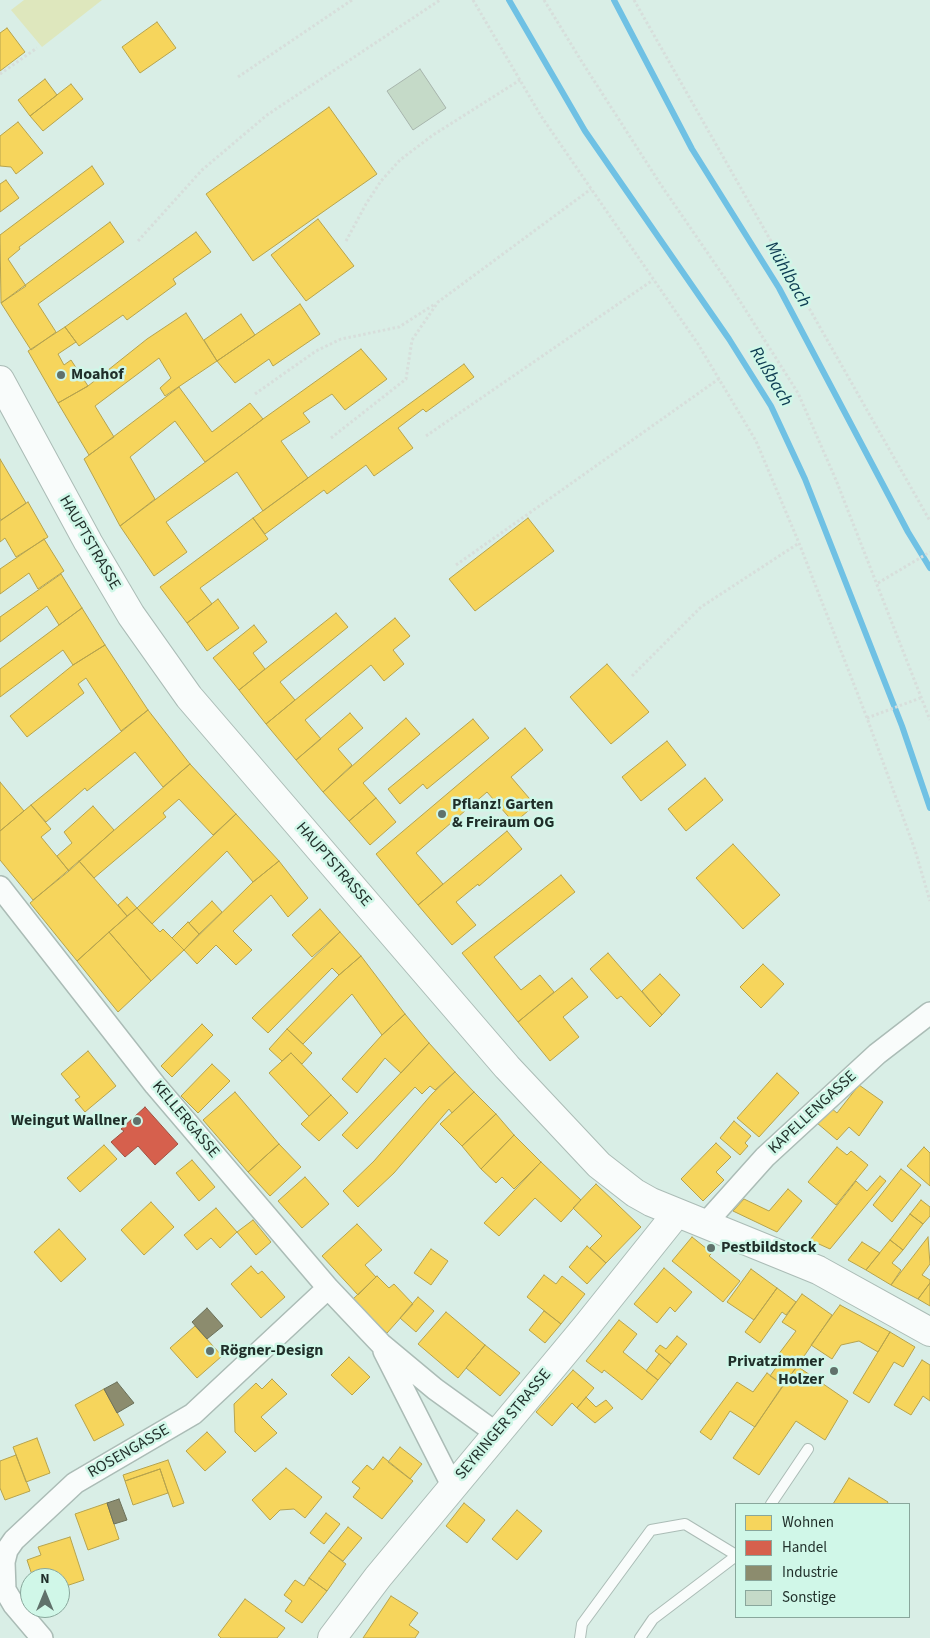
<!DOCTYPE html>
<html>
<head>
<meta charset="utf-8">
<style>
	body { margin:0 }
	#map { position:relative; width:930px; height:1638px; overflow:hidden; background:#d9eee6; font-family:"Source Sans 3",sans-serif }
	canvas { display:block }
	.legend { position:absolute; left:735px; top:1503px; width:175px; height:115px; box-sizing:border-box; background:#d0f7e8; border:1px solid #89a79c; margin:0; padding:6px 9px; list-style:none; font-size:15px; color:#1f2e29 }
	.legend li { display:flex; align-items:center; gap:10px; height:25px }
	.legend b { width:25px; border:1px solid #89a79c }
	.north { position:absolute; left:20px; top:1568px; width:50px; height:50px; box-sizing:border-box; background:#d0f7e8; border:1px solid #89a79c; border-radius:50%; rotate:0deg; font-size:14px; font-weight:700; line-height:20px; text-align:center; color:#1f2e29 }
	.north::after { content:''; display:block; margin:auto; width:18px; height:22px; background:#60716b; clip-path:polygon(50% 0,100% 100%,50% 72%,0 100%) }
</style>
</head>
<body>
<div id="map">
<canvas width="930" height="1638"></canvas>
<ul class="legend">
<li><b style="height:14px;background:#f6d55c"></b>Wohnen</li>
<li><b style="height:14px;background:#d6604d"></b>Handel</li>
<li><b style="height:14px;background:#8c8c6e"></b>Industrie</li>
<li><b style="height:14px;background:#c5dac8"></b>Sonstige</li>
</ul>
<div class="north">N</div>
</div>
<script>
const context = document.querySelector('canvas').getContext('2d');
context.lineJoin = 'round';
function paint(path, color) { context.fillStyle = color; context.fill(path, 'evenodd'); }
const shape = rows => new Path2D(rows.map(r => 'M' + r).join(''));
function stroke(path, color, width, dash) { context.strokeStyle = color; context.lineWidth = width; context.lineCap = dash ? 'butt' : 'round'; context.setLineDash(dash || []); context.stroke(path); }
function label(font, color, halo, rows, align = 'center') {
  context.font = font + ' "Source Sans 3",sans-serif'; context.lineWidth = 5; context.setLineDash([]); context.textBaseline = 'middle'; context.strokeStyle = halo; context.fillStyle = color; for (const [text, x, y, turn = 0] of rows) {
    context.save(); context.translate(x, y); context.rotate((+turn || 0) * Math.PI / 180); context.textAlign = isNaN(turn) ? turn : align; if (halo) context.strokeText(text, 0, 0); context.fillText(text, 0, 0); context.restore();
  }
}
paint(shape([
	[24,0,102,0,42,47,11,10]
]), '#dee7bd');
const homes = shape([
	[157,22,176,48,140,73,122,47,157,22],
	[7,28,25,52,0,71,0,33,7,28],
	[45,79,57,95,30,116,18,100,45,79],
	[71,84,83,99,43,131,30,116,71,84],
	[329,107,377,174,253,261,206,194,329,107],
	[18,122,43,153,16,174,11,167,0,166,0,136,18,122],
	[92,166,104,184,19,247,20,249,8,259,26,286,1,303,0,235,92,166],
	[6,180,19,198,0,212,0,184,6,180],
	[318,219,354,266,306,301,271,255,318,219],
	[110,222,124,242,38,304,56,332,31,350,1,303,110,222],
	[196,232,211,252,173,279,176,284,127,320,123,315,79,346,65,327,196,232],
	[300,304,320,334,273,366,269,359,235,383,217,361,300,304],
	[186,313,217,361,165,396,160,388,171,378,159,358,95,406,114,437,89,455,58,403,88,386,147,339,186,313],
	[241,314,255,335,217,361,204,340,241,314],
	[65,327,76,342,58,354,64,365,71,360,88,386,58,403,28,351,65,327],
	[361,349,387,379,345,410,332,394,303,413,310,422,281,441,308,478,263,511,237,472,166,522,187,552,154,576,120,526,263,419,361,349],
	[464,364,474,377,426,412,423,409,398,428,413,448,374,476,366,465,327,494,324,490,265,534,253,518,464,364],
	[179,387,212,432,250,403,263,419,205,462,175,421,130,457,155,499,120,526,84,459,179,387],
	[0,459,26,503,1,520,0,518,0,459],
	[28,502,48,537,16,557,5,538,0,542,0,521,28,502],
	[253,518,268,539,200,588,212,604,187,623,160,587,253,518],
	[528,518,554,551,475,611,449,579,528,518],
	[44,539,64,571,38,589,29,573,0,594,0,569,44,539],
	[61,574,82,608,59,625,47,606,0,642,0,617,61,574],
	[218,599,239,628,207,651,187,623,218,599],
	[82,608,105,645,73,665,63,650,0,697,0,669,82,608],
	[336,613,348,627,280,682,295,700,266,724,239,690,336,613],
	[395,618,410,636,393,650,404,664,384,681,371,665,305,720,321,739,296,760,266,724,395,618],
	[254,625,267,642,253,653,265,669,239,690,213,658,254,625],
	[105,645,148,710,121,731,86,678,78,684,84,693,27,737,10,716,73,665,105,645],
	[607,664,649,712,611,744,570,697,607,664],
	[148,710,190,764,163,787,135,752,87,791,85,788,46,822,31,805,148,710],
	[350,713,363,728,338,749,352,765,323,792,296,760,350,713],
	[406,718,420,734,363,783,376,798,349,821,323,792,406,718],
	[473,719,489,738,427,789,423,784,400,804,388,789,473,719],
	[525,728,543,750,511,777,535,805,514,823,487,792,416,853,443,884,418,905,376,854,525,728],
	[667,741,686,765,641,801,622,777,667,741],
	[190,764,236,814,213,835,179,799,163,813,166,817,94,878,79,861,190,764],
	[705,778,723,800,686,831,668,809,705,778],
	[0,782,24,811,0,831,0,782],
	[376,798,396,822,370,845,349,821,376,798],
	[31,805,51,829,41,837,69,871,33,900,0,860,0,831,31,805],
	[93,806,114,830,69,871,57,856,72,843,64,832,93,806],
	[236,814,279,861,253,882,227,851,152,924,137,908,236,814],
	[507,831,522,849,479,886,478,884,456,902,476,925,452,945,418,905,507,831],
	[733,844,780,895,743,929,696,878,733,844],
	[79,861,127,916,77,961,30,903,79,861],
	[279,861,308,898,288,917,271,895,233,931,252,950,236,965,216,945,197,964,184,950,253,882,279,861],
	[561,875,575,892,494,957,521,990,540,975,554,992,518,1022,462,953,561,875],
	[127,897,137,908,127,916,118,905,127,897],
	[212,901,222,912,199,934,189,923,212,901],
	[137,908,160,932,163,929,184,950,151,981,109,932,137,908],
	[320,909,340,932,312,957,292,935,320,909],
	[188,922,199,934,184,950,172,938,188,922],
	[109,932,151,981,118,1012,77,961,109,932],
	[340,932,361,956,339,975,332,968,268,1033,252,1018,340,932],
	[608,953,662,1015,650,1027,621,996,617,999,590,969,608,953],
	[361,956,405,1014,382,1035,352,994,303,1044,287,1029,339,975,361,956],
	[763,964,784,984,761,1008,740,987,763,964],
	[660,974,680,995,662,1015,642,991,660,974],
	[572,978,588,997,563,1017,579,1037,550,1061,518,1022,572,978],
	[405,1014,429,1043,401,1073,385,1058,357,1093,342,1079,382,1035,405,1014],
	[202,1024,213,1035,172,1077,161,1066,202,1024],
	[287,1029,312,1053,302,1064,291,1053,282,1061,269,1049,287,1029],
	[429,1043,455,1072,435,1090,430,1086,422,1094,415,1087,357,1149,342,1135,429,1043],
	[88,1051,116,1086,85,1112,75,1100,80,1097,61,1074,88,1051],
	[291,1053,331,1095,309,1116,269,1073,291,1053],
	[212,1064,230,1081,198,1113,181,1096,212,1064],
	[455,1072,474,1092,452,1113,449,1109,394,1173,358,1207,343,1191,374,1161,432,1094,455,1072],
	[777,1073,799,1093,759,1137,737,1118,777,1073],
	[859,1085,883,1102,859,1136,849,1127,837,1140,817,1123,831,1108,837,1113,859,1085],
	[235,1092,279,1144,248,1172,203,1120,235,1092],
	[474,1092,496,1114,462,1146,440,1124,474,1092],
	[331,1095,348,1113,319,1141,301,1124,331,1095],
	[496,1114,514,1135,481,1169,462,1146,496,1114],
	[734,1121,751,1136,745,1143,748,1146,740,1155,720,1138,734,1121],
	[514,1135,541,1162,514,1189,502,1177,496,1183,481,1169,514,1135],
	[716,1143,731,1157,716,1172,724,1180,703,1201,681,1179,716,1143],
	[279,1144,301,1167,270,1196,248,1172,279,1144],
	[104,1145,117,1159,80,1192,67,1178,104,1145],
	[837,1147,847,1155,851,1151,868,1165,836,1205,808,1182,837,1147],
	[924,1147,930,1153,930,1186,907,1166,924,1147],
	[192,1160,215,1187,199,1201,176,1173,192,1160],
	[541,1162,581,1200,561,1222,535,1198,499,1236,484,1223,541,1162],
	[901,1169,921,1185,892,1222,873,1205,901,1169],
	[880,1176,886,1181,830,1249,810,1240,856,1181,867,1191,880,1176],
	[305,1177,329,1204,302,1228,278,1201,305,1177],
	[596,1184,641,1227,606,1263,590,1248,602,1236,573,1208,596,1184],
	[788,1189,802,1201,777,1232,733,1211,744,1199,769,1211,788,1189],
	[921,1200,930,1207,930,1216,923,1224,910,1214,921,1200],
	[151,1202,174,1227,144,1255,121,1230,151,1202],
	[216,1208,237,1232,220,1248,211,1238,197,1250,184,1235,216,1208],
	[910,1214,923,1224,903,1250,890,1240,910,1214],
	[253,1220,271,1242,256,1255,237,1232,253,1220],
	[357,1224,382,1250,365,1265,376,1277,358,1295,322,1256,357,1224],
	[59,1229,86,1259,61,1282,34,1252,59,1229],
	[692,1237,712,1253,709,1256,740,1281,723,1302,672,1261,692,1237],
	[928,1237,930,1264,922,1275,930,1280,930,1283,918,1299,891,1285,928,1237],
	[890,1240,903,1250,892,1263,901,1270,891,1285,866,1270,890,1240],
	[862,1242,880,1253,866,1270,848,1260,862,1242],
	[587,1246,606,1263,587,1284,569,1267,587,1246],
	[431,1249,448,1261,431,1285,414,1273,431,1249],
	[251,1266,258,1274,262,1271,285,1297,261,1318,231,1284,251,1266],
	[664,1268,692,1292,675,1312,670,1307,657,1323,634,1304,664,1268],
	[751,1269,777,1288,754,1320,727,1302,751,1269],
	[544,1275,556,1284,562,1276,585,1294,561,1324,527,1297,544,1275],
	[377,1276,389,1288,394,1284,413,1304,387,1333,352,1300,377,1276],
	[930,1283,930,1306,918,1299,930,1283],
	[777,1288,796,1302,786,1315,782,1312,760,1343,745,1332,777,1288],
	[802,1294,832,1315,796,1368,778,1355,796,1331,782,1322,802,1294],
	[418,1297,434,1311,416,1332,400,1318,418,1297],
	[840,1305,890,1332,878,1352,859,1341,841,1345,832,1359,811,1345,840,1305],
	[544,1311,561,1324,545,1343,529,1330,544,1311],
	[446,1312,485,1345,458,1378,418,1344,446,1312],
	[619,1320,637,1334,623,1352,658,1380,642,1400,604,1370,602,1373,586,1361,619,1320],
	[195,1326,222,1356,197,1378,170,1348,195,1326],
	[890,1332,915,1347,903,1367,894,1362,869,1403,853,1393,890,1332],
	[677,1336,687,1344,671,1364,655,1351,660,1345,666,1349,677,1336],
	[485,1345,520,1373,500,1396,466,1368,485,1345],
	[659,1354,671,1364,658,1380,646,1371,659,1354],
	[349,1357,370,1377,352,1395,331,1375,349,1357],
	[783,1358,796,1368,783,1385,770,1376,783,1358],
	[922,1360,930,1365,930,1401,923,1396,911,1415,894,1405,922,1360],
	[797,1366,848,1401,825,1440,796,1421,759,1475,733,1458,797,1366],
	[573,1370,594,1388,577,1408,572,1403,552,1426,536,1412,573,1370],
	[767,1373,783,1385,755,1427,730,1411,711,1440,700,1432,737,1382,753,1392,767,1373],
	[272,1379,287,1394,261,1417,277,1433,255,1452,235,1432,234,1404,256,1383,262,1389,272,1379],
	[104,1389,124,1425,94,1441,75,1405,104,1389],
	[586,1397,596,1407,606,1400,613,1408,595,1423,577,1408,586,1397],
	[207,1432,226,1452,205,1471,186,1451,207,1432],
	[37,1438,50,1473,26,1482,13,1447,37,1438],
	[400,1447,422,1464,410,1479,388,1462,400,1447],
	[16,1455,30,1491,5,1500,0,1488,0,1461,16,1455],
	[383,1457,413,1481,382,1519,353,1497,360,1488,352,1482,367,1465,373,1470,383,1457],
	[168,1460,184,1503,173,1507,160,1469,125,1481,123,1475,168,1460],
	[286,1468,322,1497,305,1518,294,1509,280,1510,270,1520,252,1500,286,1468],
	[160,1469,168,1493,133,1505,125,1481,160,1469],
	[849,1478,888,1502,887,1504,833,1504,849,1478],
	[107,1503,119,1539,88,1550,75,1514,107,1503],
	[464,1503,485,1520,467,1543,446,1526,464,1503],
	[517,1510,542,1531,517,1560,492,1539,517,1510],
	[326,1513,340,1524,324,1544,310,1533,326,1513],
	[348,1527,362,1538,343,1561,329,1551,348,1527],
	[70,1537,84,1580,60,1588,60,1578,33,1578,27,1560,41,1555,38,1547,70,1537],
	[329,1551,346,1564,327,1591,309,1578,329,1551],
	[309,1578,327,1591,302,1623,285,1611,292,1601,284,1595,295,1580,304,1586,309,1578],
	[391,1596,418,1613,409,1625,419,1632,415,1638,363,1638,391,1596],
	[245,1599,285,1628,277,1638,221,1638,218,1635,245,1599]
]);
paint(homes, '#f6d55c');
stroke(homes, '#b6a34d', 1);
const shops = shape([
	[145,1107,178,1144,155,1165,138,1146,125,1157,111,1142,124,1131,121,1129,145,1107]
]);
paint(shops, '#d6604d');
stroke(shops, '#9f5142', 1);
const industry = shape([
	[207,1308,223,1326,207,1339,192,1322,207,1308],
	[117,1382,134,1403,117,1413,104,1389,117,1382],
	[119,1499,127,1520,114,1524,107,1503,119,1499]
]);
paint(industry, '#8c8c6e');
stroke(industry, '#6b7059', 1);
stroke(shape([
	[509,0,585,131,729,339,771,406,805,479,902,726,930,808],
	[614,0,692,149,779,288,908,532,930,568]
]), '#6fc1e4', 6);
const building = shape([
	[420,69,446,108,413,130,387,91,420,69]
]);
paint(building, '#c5dac8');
stroke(building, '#a6b4ab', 1);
const lane = shape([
	[771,1504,808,1449],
	[580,1638,582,1624,651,1530,685,1524,736,1555],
	[640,1638,653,1619,736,1556]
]);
const street = shape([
	[0,887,155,1085,328,1288,381,1344,435,1389,496,1433],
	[705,1224,765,1157,877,1054,930,1013],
	[384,1351,453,1487],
	[42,1638,14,1605,5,1590,4,1562,7,1550,14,1540,75,1483,193,1414,328,1288]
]);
const secondary = shape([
	[0,380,88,542,131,615,189,697,507,1067,599,1165,635,1193,651,1202,818,1270,930,1332],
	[332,1638,378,1577,585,1328,677,1213]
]);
stroke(lane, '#abbcb6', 12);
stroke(street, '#abbcb6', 24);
stroke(secondary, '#abbcb6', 30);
stroke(shape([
	[473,0,541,116,698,344,756,441,799,543,867,718,915,850,930,901],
	[544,0,582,62,661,185,731,287,798,393,836,480,930,720],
	[634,0,930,521],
	[0,74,37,48],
	[238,77,352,0],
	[138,241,202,170,267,115,440,0],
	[346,241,366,204,381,181,400,160,433,135,520,80],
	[255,394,316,351,341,339,399,327,435,304],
	[426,436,653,280],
	[331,438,406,379,412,340,438,302,591,189],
	[456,565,720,378],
	[878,583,930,552],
	[632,676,701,607,799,543],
	[867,718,923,697]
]), '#d7dedb', 3, [2.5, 2.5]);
stroke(lane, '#f9fcfb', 10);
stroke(street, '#f9fcfb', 21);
stroke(secondary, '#f9fcfb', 28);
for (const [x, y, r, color] of [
	[61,375,5,"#60716b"],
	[442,814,5,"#60716b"],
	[137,1121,5,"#60716b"],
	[711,1248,5,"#60716b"],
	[210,1351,5,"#60716b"],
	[834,1371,5,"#60716b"]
]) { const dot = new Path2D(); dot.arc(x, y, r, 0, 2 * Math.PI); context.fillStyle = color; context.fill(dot); stroke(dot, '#d0f7e8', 2); }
label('bold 16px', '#1f2e29', '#d0f7e8', [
	["Moahof",71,375],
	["Pflanz! Garten",452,805],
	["& Freiraum OG",452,823],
	["Weingut Wallner",127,1121,"right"],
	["Pestbildstock",721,1248],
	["Rögner-Design",220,1351],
	["Privatzimmer",824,1362,"right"],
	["Holzer",824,1380,"right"]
], 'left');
label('16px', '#1f2e29', '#d0f7e8', [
	["HAUPTSTRASSE",89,543,60],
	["HAUPTSTRASSE",333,865,49],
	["KAPELLENGASSE",813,1113,-43],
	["KELLERGASSE",185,1120,50],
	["SEYRINGER STRASSE",504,1425,-50],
	["ROSENGASSE",129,1452,-30]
]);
label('italic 18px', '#0c3b51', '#d0f7e8', [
	["Mühlbach",787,275,60],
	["Rußbach",770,377,59]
]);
</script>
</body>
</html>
